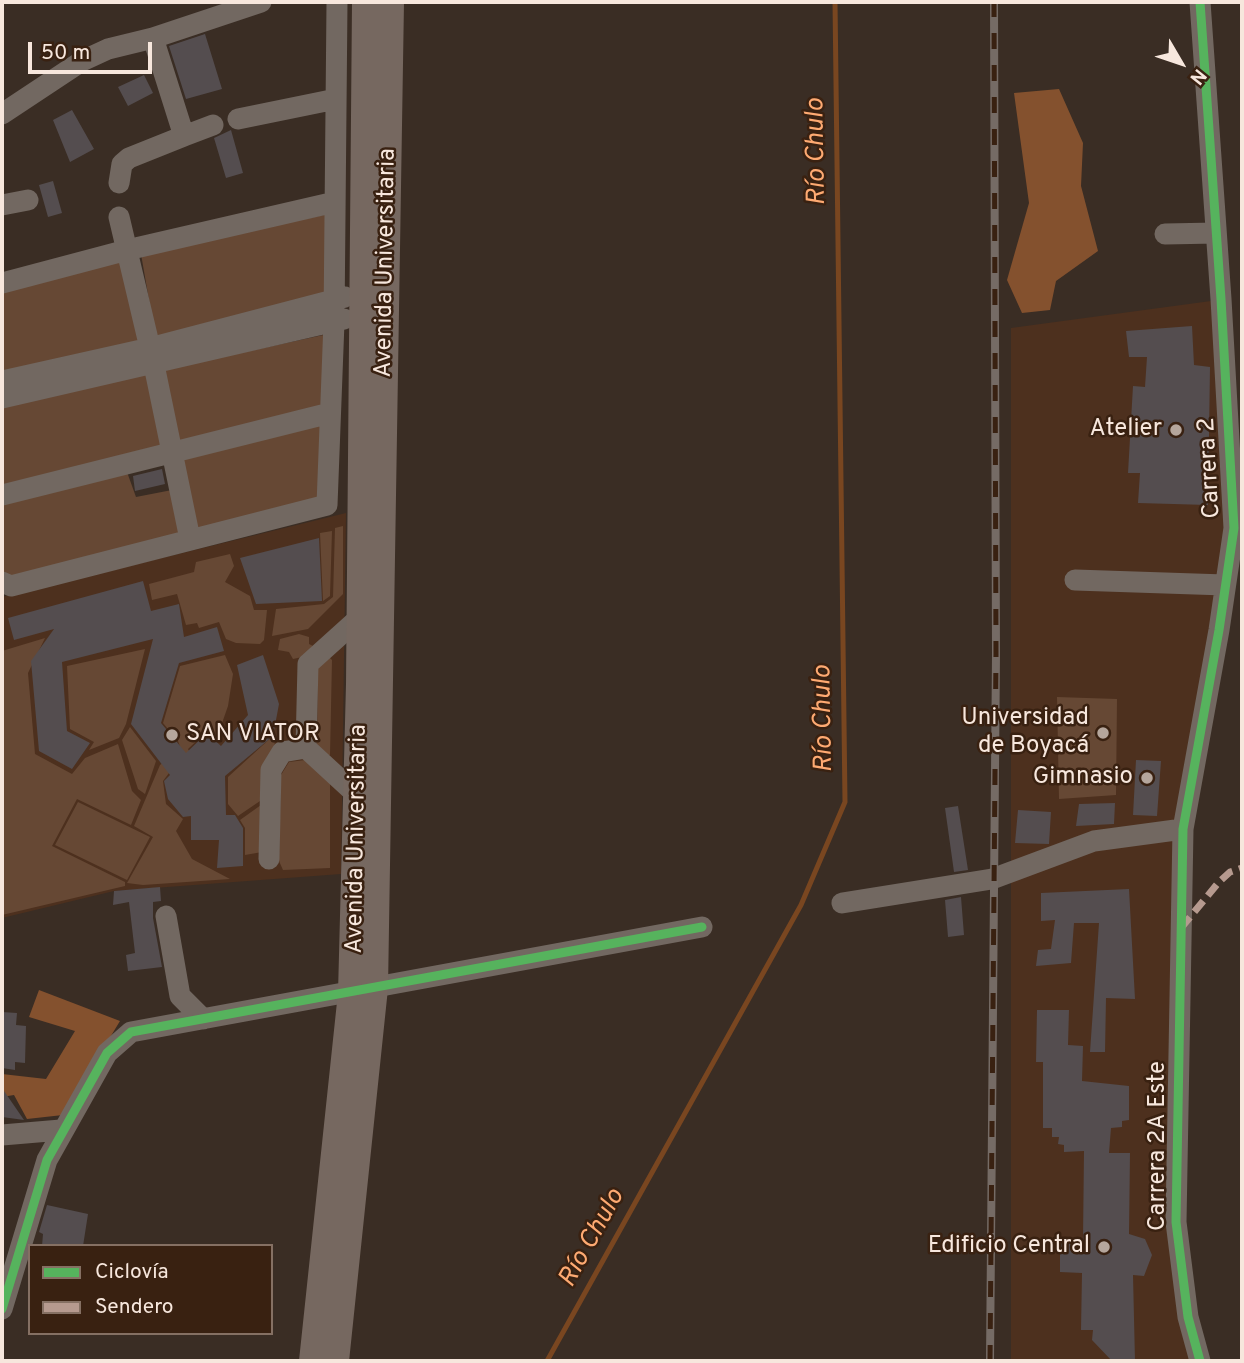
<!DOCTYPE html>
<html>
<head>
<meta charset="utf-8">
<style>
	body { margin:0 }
	#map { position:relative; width:1244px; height:1363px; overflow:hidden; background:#3a2d24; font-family:Overpass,sans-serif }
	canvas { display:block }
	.frame { position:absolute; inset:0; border:4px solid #f7e7dd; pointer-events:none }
	.legend { position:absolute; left:28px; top:1244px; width:245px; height:91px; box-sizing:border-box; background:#392111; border:2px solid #857063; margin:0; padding:9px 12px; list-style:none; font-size:21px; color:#f7e7dd }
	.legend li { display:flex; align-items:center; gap:14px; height:35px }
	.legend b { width:35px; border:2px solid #857063 }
	.north { position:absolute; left:1146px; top:28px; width:70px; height:70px; -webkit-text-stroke:5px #392111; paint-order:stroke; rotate:129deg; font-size:19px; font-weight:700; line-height:28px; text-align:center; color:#f7e7dd }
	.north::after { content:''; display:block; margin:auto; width:24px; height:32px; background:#f7e7dd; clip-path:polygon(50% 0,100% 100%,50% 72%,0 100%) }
	.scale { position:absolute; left:28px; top:42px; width:124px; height:32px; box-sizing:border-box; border:4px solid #f7e7dd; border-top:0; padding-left:9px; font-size:21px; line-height:24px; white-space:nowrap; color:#f7e7dd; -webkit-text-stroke:5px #392111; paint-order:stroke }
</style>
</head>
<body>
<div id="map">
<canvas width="1244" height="1363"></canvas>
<div class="frame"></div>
<ul class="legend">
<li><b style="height:9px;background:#56b35d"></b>Ciclovía</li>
<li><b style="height:9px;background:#b69a8f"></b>Sendero</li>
</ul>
<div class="north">N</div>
<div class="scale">50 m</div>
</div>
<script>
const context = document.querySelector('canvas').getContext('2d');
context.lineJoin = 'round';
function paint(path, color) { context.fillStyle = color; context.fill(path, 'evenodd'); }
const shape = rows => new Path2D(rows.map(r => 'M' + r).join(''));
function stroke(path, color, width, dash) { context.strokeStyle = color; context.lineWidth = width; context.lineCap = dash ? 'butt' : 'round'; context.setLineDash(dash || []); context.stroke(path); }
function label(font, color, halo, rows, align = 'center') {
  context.font = font + ' Overpass,sans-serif'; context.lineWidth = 5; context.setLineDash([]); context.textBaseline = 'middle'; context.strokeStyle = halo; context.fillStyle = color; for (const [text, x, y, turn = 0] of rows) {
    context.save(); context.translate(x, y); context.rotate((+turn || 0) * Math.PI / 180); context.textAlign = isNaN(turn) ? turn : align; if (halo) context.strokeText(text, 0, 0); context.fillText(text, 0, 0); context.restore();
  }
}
paint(shape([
	[1211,301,1228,528,1180,831,1174,1223,1199,1361,1011,1361,1011,328],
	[346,513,341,874,114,891,2,918,2,597]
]), '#4d301e');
paint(shape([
	[328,214,327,321,160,363,141,254],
	[128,258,141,344,2,377,2,288],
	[328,334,324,408,176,443,161,370],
	[149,374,165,446,2,485,2,405],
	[324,422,320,500,196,532,182,455],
	[127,472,136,497,172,490,183,541,2,580,2,499],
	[343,526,343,594,308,629,272,636,276,609,324,604,333,597,335,528],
	[332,531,330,596,323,601,320,533],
	[230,554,234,566,225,582,250,596,254,610,267,610,264,640,260,644,236,643,226,639,219,622,199,628,197,623,186,625,177,594,152,600,149,584,194,572,196,562],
	[299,634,309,637,309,644,313,646,302,657,293,659,289,652,278,650,280,639],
	[45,638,28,673,35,754,72,774,85,758,118,744,132,791,141,800,131,825,77,799,52,846,125,882,125,886,2,915,2,651],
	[145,649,126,724,119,738,89,750,94,742,70,729,67,666],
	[325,653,332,660,330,755,326,756,317,749,318,664],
	[225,655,233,674,228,706,221,726,223,734,218,741,207,731,188,749,191,754,183,755,178,741,163,723,180,666],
	[1057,697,1117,699,1116,795,1059,799],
	[130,727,156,761,145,794,138,789,122,740],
	[275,734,274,756,260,801,238,816,228,804,228,777],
	[169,758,175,765,163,781,166,804,183,819,176,831,192,859,230,879,143,885,127,883,153,837,134,826,160,765],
	[305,760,330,783,330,868,283,870,279,861,281,775,289,762],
	[78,802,150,837,127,880,55,845],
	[261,805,262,852,245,855,245,828,240,820]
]), '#664834');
paint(shape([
	[1059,89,1083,143,1081,186,1098,251,1056,281,1050,310,1022,313,1007,280,1029,203,1014,93],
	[39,990,120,1021,63,1115,27,1119,14,1095,2,1097,2,1074,46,1079,75,1031,29,1017]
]), '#84512e');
stroke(shape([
	[547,1361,801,905,845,802,835,2]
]), '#794620', 5);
paint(shape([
	[205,34,222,89,186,99,169,46],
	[144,75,153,93,128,106,118,87],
	[72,110,94,149,70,162,53,120],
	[231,130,243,173,226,178,214,138],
	[53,181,62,213,48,217,39,185],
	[1192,326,1194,365,1210,367,1208,505,1138,503,1140,473,1128,473,1133,386,1145,387,1147,357,1129,357,1126,331],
	[162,469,165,484,135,491,133,476],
	[319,538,322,601,256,604,240,558],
	[143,581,151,611,179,604,184,637,217,627,224,651,179,663,161,723,186,753,207,733,221,746,248,715,237,665,263,655,279,704,273,736,225,776,226,815,235,815,243,828,243,866,217,868,219,840,191,840,191,816,183,817,168,799,164,781,170,775,131,724,153,639,62,662,67,731,90,743,72,769,39,751,31,661,54,629,14,640,8,618],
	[1136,760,1161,761,1157,816,1133,815],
	[1115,803,1114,824,1076,826,1079,804],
	[958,806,968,870,954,872,945,808],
	[1018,810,1051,812,1049,844,1015,843],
	[160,887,161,901,153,902,153,918,162,967,128,971,126,955,135,953,129,902,113,905,114,891],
	[1129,889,1135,999,1106,998,1105,1052,1090,1052,1099,923,1074,923,1071,963,1036,966,1038,950,1051,949,1055,920,1041,921,1041,893],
	[961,897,964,935,948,937,945,900],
	[1037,1010,1069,1010,1068,1045,1083,1046,1082,1081,1129,1086,1129,1120,1122,1121,1122,1127,1111,1128,1109,1153,1130,1153,1129,1234,1145,1239,1152,1255,1144,1276,1133,1275,1135,1361,1112,1361,1092,1340,1093,1330,1081,1330,1082,1273,1060,1272,1060,1241,1083,1239,1084,1151,1064,1152,1064,1145,1058,1144,1059,1137,1052,1137,1052,1128,1043,1128,1043,1062,1036,1062],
	[2,1012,17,1013,16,1025,26,1026,25,1063,15,1062,15,1070,2,1068],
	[2,1088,24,1120,2,1117],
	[47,1205,88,1214,83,1246,42,1246,43,1234,39,1232]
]), '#544d4f');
stroke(shape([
	[1200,2,1221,299,1234,528,1219,630,1183,829,1176,1222,1188,1317,1200,1361],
	[2,114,82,61,108,49,153,38,261,2],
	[238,119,336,99],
	[184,136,213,125],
	[119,183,122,164,129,158,184,136,153,38],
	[2,205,28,200],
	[119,217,150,348],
	[1165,234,1216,233],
	[2,283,127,250,335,202],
	[154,365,190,539],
	[2,381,150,348,345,297],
	[2,398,344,319],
	[2,495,330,413],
	[1075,580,1225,585],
	[2,582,11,586,327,505,334,322,337,2],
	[357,795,306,748,308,664,359,618],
	[269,859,271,770,282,752,306,748],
	[842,903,992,879,1094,841,1183,829],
	[166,916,180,996,203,1019],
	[2,1135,61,1130],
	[2,1309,47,1160,107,1053,131,1032,702,927]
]), '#726861', 21);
stroke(shape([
	[312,1361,351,993,359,684,365,2],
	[336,1361,375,988,391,2]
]), '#766860', 26);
const rail = shape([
	[990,1361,996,654,994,2]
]);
stroke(rail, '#756b65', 8);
stroke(rail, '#392111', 5, [16]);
stroke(shape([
	[1181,928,1219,882,1230,872,1242,868]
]), '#b69a8f', 7, [14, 7]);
stroke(shape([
	[1200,2,1221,299,1234,528,1219,630,1183,829,1176,1222,1188,1317,1200,1361],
	[2,1309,47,1160,107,1053,131,1032,702,927]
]), '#56b35d', 9);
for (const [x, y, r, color] of [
	[1176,430,7,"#b5a69c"],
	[1103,733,7,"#b5a69c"],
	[172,735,7,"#b5a69c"],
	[1147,778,7,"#b5a69c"],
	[1104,1247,7,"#b5a69c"]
]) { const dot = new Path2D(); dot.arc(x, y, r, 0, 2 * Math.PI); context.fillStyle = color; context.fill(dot); stroke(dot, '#392111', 2.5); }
label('24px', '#f7e7dd', '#392111', [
	["Avenida Universitaria",387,263,-89],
	["Carrera 2",1211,468,-93],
	["Avenida Universitaria",358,839,-89],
	["Carrera 2A Este",1159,1146,-90]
]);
label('24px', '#f7e7dd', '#392111', [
	["Atelier",1162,430],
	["Universidad",1089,719],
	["de Boyacá",1089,747],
	["SAN VIATOR",186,735,"left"],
	["Gimnasio",1133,778],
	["Edificio Central",1090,1247]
], 'right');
label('italic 26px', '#feaa72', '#392111', [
	["Río Chulo",818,152,-91],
	["Río Chulo",825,719,-91],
	["Río Chulo",593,1239,-61]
]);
</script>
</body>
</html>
